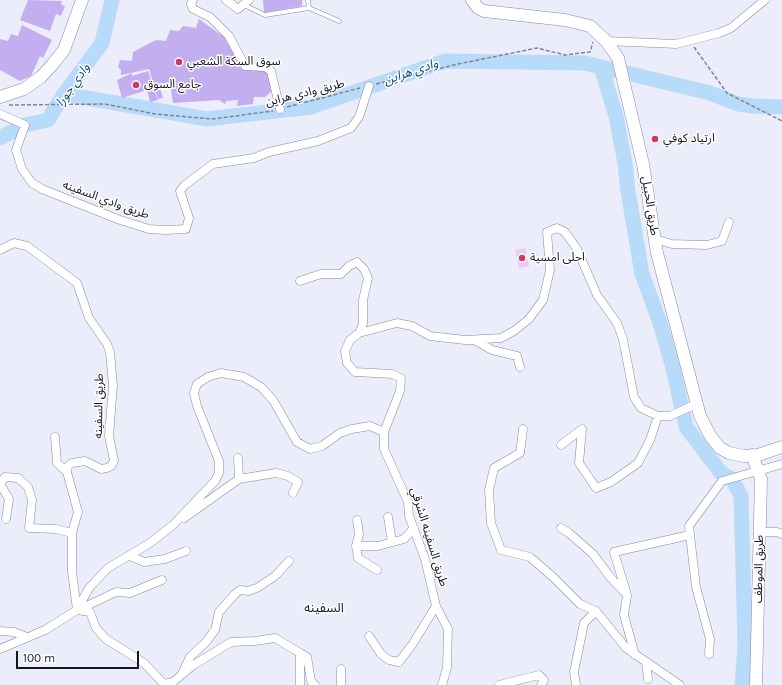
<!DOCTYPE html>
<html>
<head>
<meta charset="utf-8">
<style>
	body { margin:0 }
	#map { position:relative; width:782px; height:685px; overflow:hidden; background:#ecedfb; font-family:Karla,sans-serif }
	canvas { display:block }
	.scale { position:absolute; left:16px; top:651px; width:123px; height:18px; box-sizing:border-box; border:2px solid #151621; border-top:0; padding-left:5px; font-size:12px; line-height:14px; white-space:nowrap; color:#151621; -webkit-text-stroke:3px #fff; paint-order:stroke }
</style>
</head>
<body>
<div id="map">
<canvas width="782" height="685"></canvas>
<div class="scale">100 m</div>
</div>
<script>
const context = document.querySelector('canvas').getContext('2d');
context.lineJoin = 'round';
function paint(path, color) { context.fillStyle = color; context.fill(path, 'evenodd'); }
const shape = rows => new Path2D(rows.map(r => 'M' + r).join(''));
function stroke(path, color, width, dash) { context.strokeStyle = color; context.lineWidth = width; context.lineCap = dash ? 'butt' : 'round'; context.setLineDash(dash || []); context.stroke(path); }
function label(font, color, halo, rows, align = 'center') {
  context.font = font + ' Karla,"Noto Sans Arabic",sans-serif'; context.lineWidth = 3; context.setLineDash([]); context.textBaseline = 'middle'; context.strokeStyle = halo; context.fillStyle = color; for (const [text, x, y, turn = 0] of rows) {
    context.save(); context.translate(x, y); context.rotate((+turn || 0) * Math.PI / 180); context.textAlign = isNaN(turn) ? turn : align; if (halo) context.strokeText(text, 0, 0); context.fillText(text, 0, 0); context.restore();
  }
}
paint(shape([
	[525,248,529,266,519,268,515,250]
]), '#e8ccf2');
stroke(shape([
	[601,67,616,116,625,163,628,191,642,274,660,323,673,368,686,427,721,473,732,479,741,496,745,645,742,685],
	[64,94,207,119,311,107,445,61,585,63,710,93,738,104,753,106,782,107],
	[0,138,25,125,48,120,64,94,102,43,112,0]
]), '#b8dbf9', 15);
paint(shape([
	[28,0,62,1,61,5,65,6,61,16,56,14,50,31,20,20],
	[263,0,302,0,302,6,264,13],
	[199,19,224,37,244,70,255,69,268,72,272,91,265,97,254,97,253,104,237,106,238,100,226,101,225,104,219,100,173,103,170,83,159,85,163,98,158,99,149,69,121,75,121,70,118,67,120,60,132,61,133,52,156,40,166,41,170,30,179,31,183,26,196,28],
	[22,25,52,40,43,58,40,56,31,76,20,81,0,70,0,39,8,41,11,34,18,36],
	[148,71,158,100,150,102,147,90,122,98,117,80,132,73,132,76]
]), '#c3afef');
const lane = shape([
	[308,0,309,8],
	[244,5,265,15,309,8,339,21]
]);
const street = shape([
	[193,0,191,4,193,9,210,17,229,36,245,66,265,67,271,71,280,109],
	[226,0,238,9,249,0],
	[606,41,676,44,719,33,731,28,765,0],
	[0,114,25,125,16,150,22,169,32,183,42,189,120,220,149,229,166,230,186,229,189,218,180,191,185,185,213,164,254,158,269,152,318,141,351,128,359,117,369,86],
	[655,239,672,244,707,245,722,241,729,222],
	[0,250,14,243,27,246,77,283,89,318,107,344,110,352,113,386,109,436,114,461,111,466,107,468,101,469,85,461,72,463,68,466,67,472,78,512,72,533,72,572,77,610,45,630,0,649],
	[300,281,321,274,341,274,349,266,357,262,364,269,368,278,363,300,363,324,359,333],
	[476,341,492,350,517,356,520,367],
	[523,429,520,453,494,468,489,490,491,523,501,550,530,557,554,578,580,604,596,611,626,648,680,685],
	[55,437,57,463,67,472],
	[561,445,582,429,579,463,596,488,611,482,638,463,650,440,658,416],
	[238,458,239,479],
	[388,517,392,542],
	[184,518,239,479,276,473,288,476,298,482,293,493],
	[6,519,9,499,0,484,5,477,18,478,28,487,32,500,29,528,56,529,72,533],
	[561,528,569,533,593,554,610,577,627,595,624,615,635,655],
	[760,532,777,532,782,534],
	[690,535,689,526,722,481,782,464],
	[356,546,359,534,357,520],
	[130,556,144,562,165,559,186,551],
	[377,570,358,558,356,546,378,546,404,539,414,528],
	[627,595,614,552,690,535,696,587,710,639,709,654],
	[77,610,89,588,108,568,150,543,173,525,215,481,219,473,219,461,197,406,194,393,197,384,208,377,221,373,244,377,261,387,273,400,297,442,310,449,322,446,340,433,352,429,370,426,384,432],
	[77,610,90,612,96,628,106,639,144,663,164,684,173,682,192,666,231,642,255,641,275,638,300,653,300,685],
	[78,610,116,592,130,593,162,580],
	[0,631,14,632,27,637],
	[369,636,381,654,389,660,399,662,412,645,436,606],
	[300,653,307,657,311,681,315,685],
	[646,662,648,679],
	[182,674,190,657,206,642,215,630,219,612,235,594,240,590,248,591,257,588,275,576,289,561],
	[341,685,341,669],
	[442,685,447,668,448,629,436,606,425,559,409,516,408,502,384,449,384,432,400,391,401,378,392,374,355,372,347,363,345,351,350,340,359,333,397,323,412,326,430,336,465,340,501,338,514,331,529,319,543,300,550,270,547,232,557,228,565,232,577,249,597,295,617,323,623,339,634,397,641,408,658,416,670,416,696,404],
	[499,685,539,675,544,680,541,685],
	[576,685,574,672,584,623,596,611]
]);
const secondary = shape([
	[472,0,478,8,484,11,565,20,590,26,606,41,618,58,643,164,657,253,700,416,711,437,720,448,729,453,744,456,758,455,782,447],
	[0,97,24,89,41,77,52,65,64,50,82,0],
	[752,455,761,479,756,685]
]);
stroke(lane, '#8588a6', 5);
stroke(street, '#8588a6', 9);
stroke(secondary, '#8588a6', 13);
stroke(shape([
	[694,47,727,93,782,121],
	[376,84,458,64,537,48,565,55,590,52,593,42],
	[9,105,105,104,155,114,212,119,273,111],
	[287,107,360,88]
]), '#828390', 1.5, [4, 2]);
stroke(lane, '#fff', 4);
stroke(street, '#fff', 8);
stroke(secondary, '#fff', 12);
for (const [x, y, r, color] of [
	[179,62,4,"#ca3b5e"],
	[136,85,4,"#ca3b5e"],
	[655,139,4,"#ca3b5e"],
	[522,258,4,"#ca3b5e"]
]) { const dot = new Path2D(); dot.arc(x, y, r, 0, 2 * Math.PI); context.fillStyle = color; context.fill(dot); stroke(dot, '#fff', 1.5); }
label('12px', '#151621', '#fff', [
	["سوق السكة الشعبي",187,62],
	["جامع السوق",144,85],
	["ارتياد كوفي",663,139],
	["احلى امسية",530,258]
], 'left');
label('12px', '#151621', '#fff', [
	["طريق وادي هراين",305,93,-14],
	["طريق وادي السفينه",106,200,20],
	["طريق الحبيل",650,206,81],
	["طريق السفينه",99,406,-89],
	["طريق السفينه الشرقي",429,537,73],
	["طريق الموطف",759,569,-89]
]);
label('italic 13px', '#074e7b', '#fff', [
	["وادي هراين",411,72,-19],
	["وادي جورا",73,85,-55]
]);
label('13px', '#151621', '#fff', [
	["السفينه",324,608]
]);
</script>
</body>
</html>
